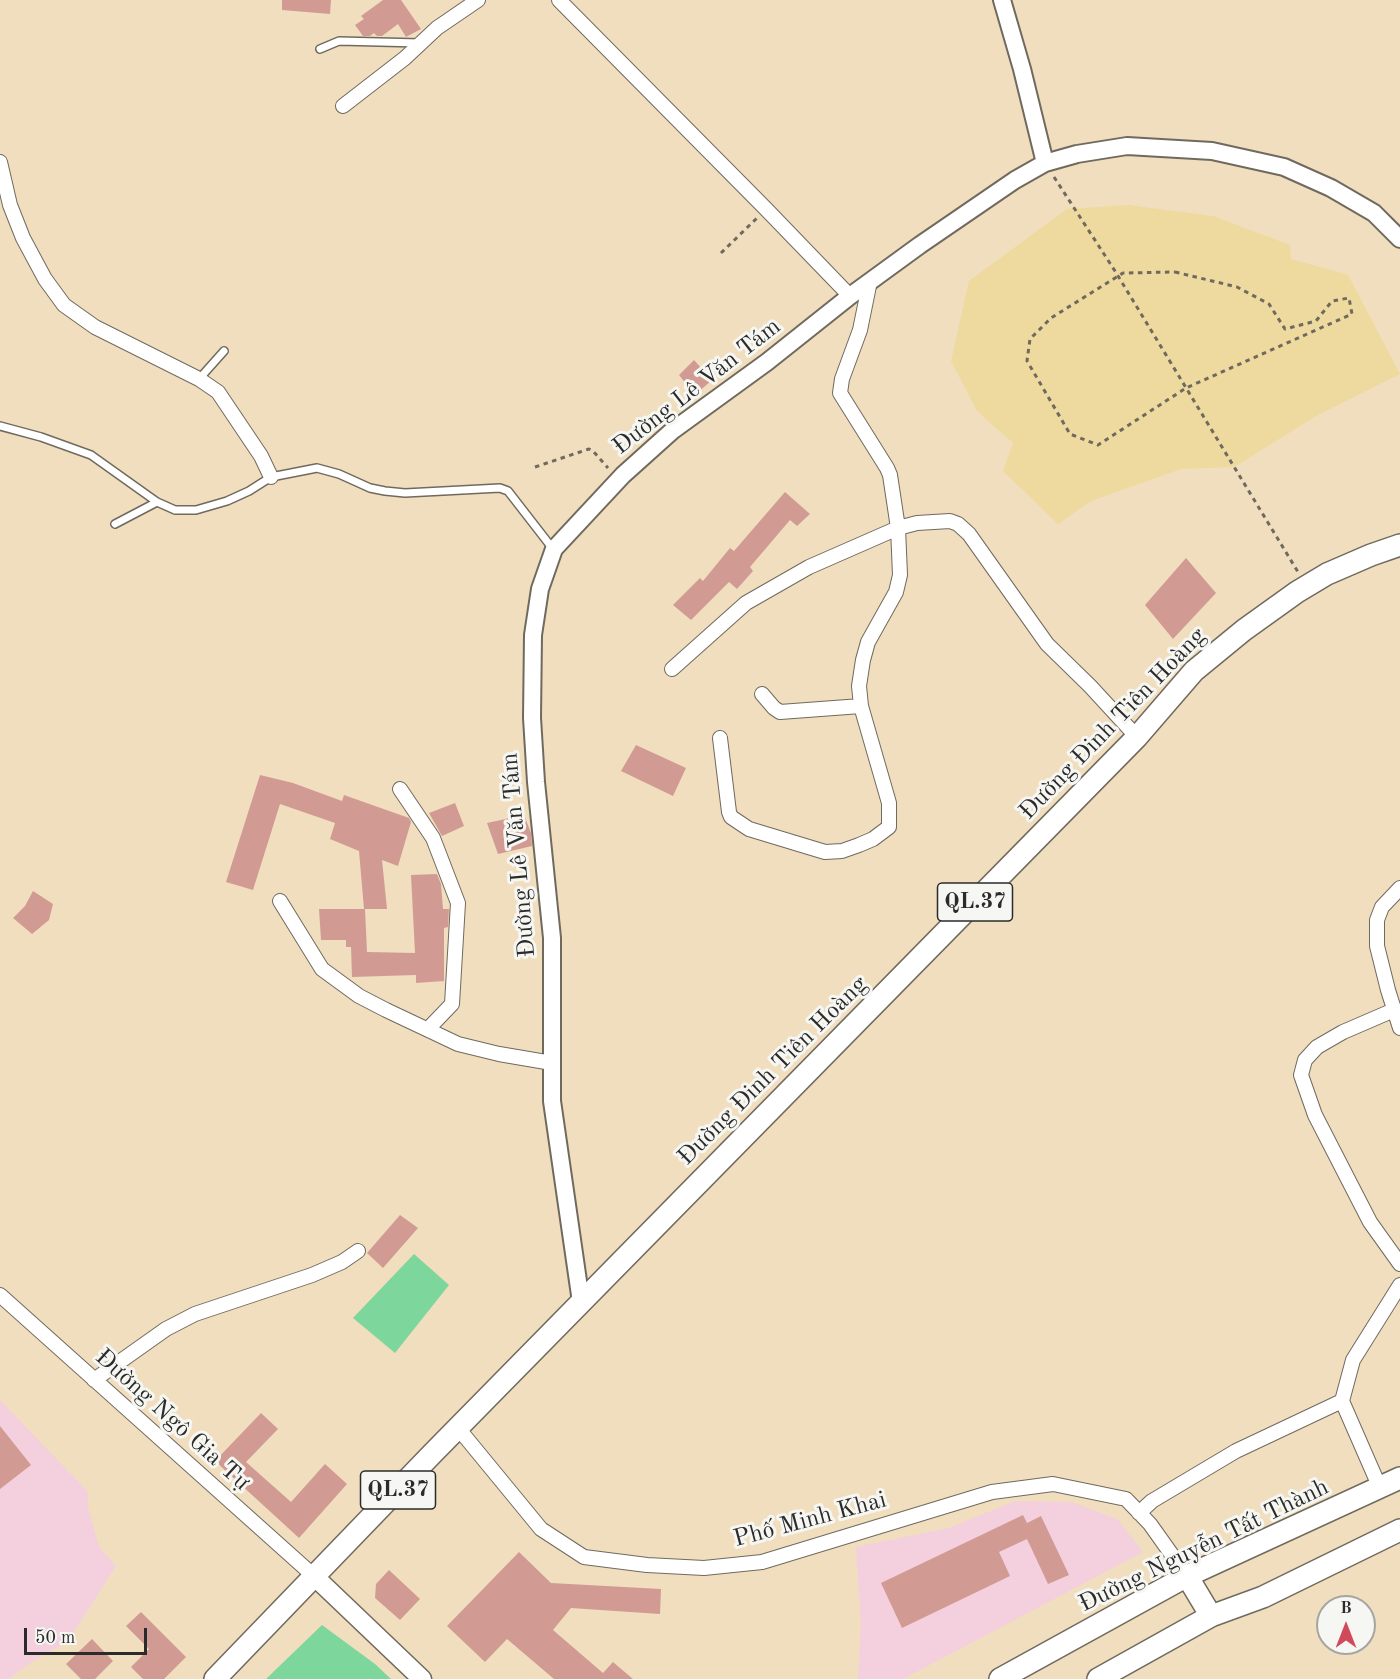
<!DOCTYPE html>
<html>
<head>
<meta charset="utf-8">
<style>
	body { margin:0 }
	#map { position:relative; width:1400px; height:1679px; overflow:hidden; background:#f0debe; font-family:"Old Standard TT",serif }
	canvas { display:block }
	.north { position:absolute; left:1316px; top:1595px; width:60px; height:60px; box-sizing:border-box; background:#f6f6f2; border:2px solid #a5a5a2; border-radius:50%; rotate:0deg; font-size:16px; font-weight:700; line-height:24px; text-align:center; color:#2b2b2b }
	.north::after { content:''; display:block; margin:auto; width:21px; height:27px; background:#d1495b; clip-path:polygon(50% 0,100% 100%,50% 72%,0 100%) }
	.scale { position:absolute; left:24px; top:1628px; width:123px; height:27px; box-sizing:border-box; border:3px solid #2b2b2b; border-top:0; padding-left:8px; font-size:18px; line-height:21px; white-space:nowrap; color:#2b2b2b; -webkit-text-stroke:4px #f6f6f2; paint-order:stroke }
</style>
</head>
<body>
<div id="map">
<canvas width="1400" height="1679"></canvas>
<div class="north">B</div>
<div class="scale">50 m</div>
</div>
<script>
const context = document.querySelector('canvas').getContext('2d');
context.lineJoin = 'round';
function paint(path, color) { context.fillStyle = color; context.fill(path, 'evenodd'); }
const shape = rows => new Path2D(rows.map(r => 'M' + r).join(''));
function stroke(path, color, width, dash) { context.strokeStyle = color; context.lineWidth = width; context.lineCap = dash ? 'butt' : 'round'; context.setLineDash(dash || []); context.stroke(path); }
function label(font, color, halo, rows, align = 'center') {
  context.font = font + ' "Old Standard TT",serif'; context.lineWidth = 6; context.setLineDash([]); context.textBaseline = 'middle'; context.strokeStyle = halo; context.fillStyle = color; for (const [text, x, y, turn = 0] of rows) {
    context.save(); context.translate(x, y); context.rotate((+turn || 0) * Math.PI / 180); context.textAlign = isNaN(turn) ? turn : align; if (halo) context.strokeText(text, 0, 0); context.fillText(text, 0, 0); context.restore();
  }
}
paint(shape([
	[0,1400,88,1492,88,1508,99,1547,116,1566,68,1641,33,1661,8,1679,0,1679],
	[1015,1501,1072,1502,1117,1519,1143,1552,903,1679,858,1679,861,1624,856,1547,949,1528]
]), '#f4cfdd');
paint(shape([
	[414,1254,449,1285,395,1353,353,1318],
	[322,1625,375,1664,391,1679,266,1679]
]), '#7dd69c');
paint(shape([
	[1128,205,1213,216,1290,245,1291,259,1348,275,1400,374,1318,415,1234,467,1181,469,1091,501,1058,524,1003,471,1013,443,977,411,951,361,969,281,1067,209]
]), '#eeda9e');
paint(shape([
	[282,0,331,0,330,14,282,10],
	[383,0,401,0,421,29,406,37,398,24,382,36,377,36,374,33,370,36,363,36,355,25,364,19,361,16],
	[694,360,712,380,695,395,679,375],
	[785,492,810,514,797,526,790,520,750,567,753,571,737,589,729,582,691,620,673,605,700,578,703,581,730,548,734,551],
	[1186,558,1216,593,1173,639,1145,605],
	[636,745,686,768,673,796,621,771],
	[260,775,293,783,342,801,344,795,409,818,411,822,398,866,382,860,387,909,364,909,359,851,330,839,335,823,280,804,253,890,226,882],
	[455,803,464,826,442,836,429,813],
	[524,815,531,833,532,846,498,854,487,823],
	[437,874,441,884,443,909,449,909,448,927,444,928,444,981,416,983,416,975,352,977,351,947,346,947,346,940,321,940,319,909,365,909,367,952,415,953,411,875],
	[33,891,53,904,49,920,32,934,13,918,25,906],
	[400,1215,418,1228,383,1268,367,1253],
	[261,1413,278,1429,246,1462,291,1502,325,1464,347,1484,299,1538,215,1461],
	[0,1426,31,1465,0,1489],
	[1023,1515,1027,1523,1041,1516,1069,1575,1048,1584,1027,1539,999,1552,1010,1576,902,1628,881,1583],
	[519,1552,551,1583,661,1589,660,1614,571,1608,553,1630,603,1673,613,1662,633,1679,554,1679,507,1639,485,1662,447,1626],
	[389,1570,420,1599,400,1620,375,1598,376,1584],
	[141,1612,186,1657,164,1679,143,1679,131,1667,149,1649,126,1626],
	[92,1639,113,1661,95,1679,81,1679,66,1664]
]), '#d19b94');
const service = shape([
	[320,49,339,41,420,43],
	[199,379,224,351],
	[0,426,41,437,91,455,157,502,175,510,196,510,227,501,249,491,271,477,317,468,339,474,370,488,385,491,405,493,500,488,508,491,553,549],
	[115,524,157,502]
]);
const minor = shape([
	[559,0,766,209,850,296],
	[343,106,405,58,437,28,478,0],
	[0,162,10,205,23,238,45,279,64,305,95,327,199,379,218,392,261,456,271,477],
	[672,669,746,603,809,567,898,528,917,523,950,521,958,524,969,534,1047,644,1090,686,1137,737],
	[762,694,774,708,780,712,861,706],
	[720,738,729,812,731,817,749,829,825,852,842,851,859,845,873,839,889,827,889,803,861,706,859,686,863,660,868,642,896,592,900,575,898,528,890,475,887,468,840,393,842,379,860,330,870,281],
	[400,789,433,838,458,903,452,1004,428,1029],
	[1400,888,1382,907,1377,920,1377,946,1388,990,1400,1028],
	[280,901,322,969,359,996,386,1010,458,1044,499,1054,552,1063],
	[1394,1010,1343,1032,1317,1047,1305,1060,1301,1075,1315,1115,1370,1222,1400,1264],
	[0,1295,315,1577],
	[94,1380,166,1329,195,1314,312,1275,342,1262,358,1251],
	[458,1428,541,1529,584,1557,647,1565,704,1568,762,1562,992,1492,1053,1484,1126,1499,1150,1524,1187,1576],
	[1380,1488,1342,1401,1353,1360,1400,1285],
	[1139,1513,1152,1501,1236,1451,1342,1401]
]);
const tertiary = shape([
	[1002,0,1022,69,1045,163],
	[581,1302,552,1101,552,938,536,782,532,718,533,635,540,589,554,549,623,475,672,431,767,362,850,296,920,245,1015,180,1045,163,1077,154,1127,146,1212,151,1284,167,1331,188,1374,213,1400,239]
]);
const secondary = shape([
	[315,1577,422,1679]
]);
const primary = shape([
	[1187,1576,1211,1616],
	[215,1679,432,1454,1137,737,1194,671,1244,630,1297,592,1327,574,1371,555,1400,545],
	[1000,1679,1187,1576,1400,1478],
	[1098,1679,1211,1616,1263,1597,1400,1530]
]);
stroke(service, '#706a5e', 10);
stroke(minor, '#706a5e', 16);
stroke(tertiary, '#706a5e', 20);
stroke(secondary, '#706a5e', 21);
stroke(primary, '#706a5e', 24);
stroke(shape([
	[1054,177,1115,271,1298,572],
	[721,253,757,218],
	[1175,272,1237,287,1269,304,1285,329,1316,321,1332,301,1349,298,1352,314,1186,388,1098,445,1070,434,1027,361,1030,339,1051,318,1123,273,1175,272],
	[535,467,589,449,593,451,608,468]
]), '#706a5e', 3, [4.5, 4.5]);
stroke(service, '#fff', 7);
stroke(minor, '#fff', 14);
stroke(tertiary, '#fff', 16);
stroke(secondary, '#fff', 18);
stroke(primary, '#fff', 21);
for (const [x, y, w] of [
	[975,902,75],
	[398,1490,75]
]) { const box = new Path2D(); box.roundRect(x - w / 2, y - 19, w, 38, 4.5); context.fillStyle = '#f6f6f2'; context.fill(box); stroke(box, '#2b2b2b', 1.5); }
label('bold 22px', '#2b2b2b', null, [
	["QL.37",975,902],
	["QL.37",398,1490]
]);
label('24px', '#2b2b2b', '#f6f6f2', [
	["Đường Lê Văn Tám",697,387,-38],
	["Đường Đinh Tiên Hoàng",1113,724,-46],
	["Đường Lê Văn Tám",519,855,-95],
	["Đường Đinh Tiên Hoàng",773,1071,-45],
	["Đường Ngô Gia Tự",172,1420,42],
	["Phố Minh Khai",810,1520,-15],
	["Đường Nguyễn Tất Thành",1204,1546,-26]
]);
</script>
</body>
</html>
